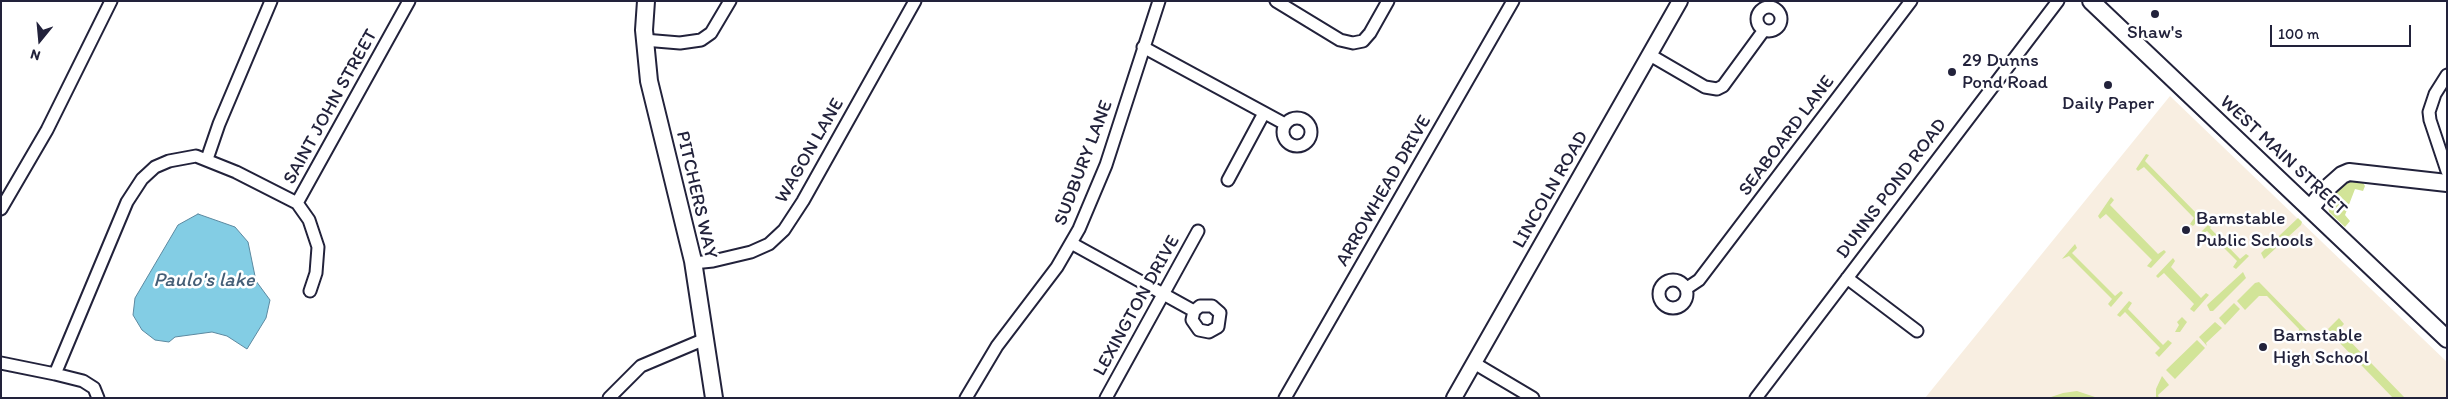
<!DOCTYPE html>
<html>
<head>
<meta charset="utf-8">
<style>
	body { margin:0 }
	#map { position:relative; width:2448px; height:399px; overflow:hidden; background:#fff; font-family:Itim,sans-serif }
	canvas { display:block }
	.frame { position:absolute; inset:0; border:2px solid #22223b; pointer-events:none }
	.north { position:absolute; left:15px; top:15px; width:50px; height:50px; -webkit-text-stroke:4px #fff; paint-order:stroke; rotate:197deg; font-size:14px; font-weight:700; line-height:20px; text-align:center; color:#22223b }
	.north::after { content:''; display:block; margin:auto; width:18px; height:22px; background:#22223b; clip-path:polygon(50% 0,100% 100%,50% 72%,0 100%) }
	.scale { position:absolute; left:2270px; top:25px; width:141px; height:22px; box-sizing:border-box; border:2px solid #22223b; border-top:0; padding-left:6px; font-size:15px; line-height:18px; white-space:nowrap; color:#22223b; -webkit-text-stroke:4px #fff; paint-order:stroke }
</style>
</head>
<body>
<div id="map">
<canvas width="2448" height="399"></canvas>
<div class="frame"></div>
<div class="north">N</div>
<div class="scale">100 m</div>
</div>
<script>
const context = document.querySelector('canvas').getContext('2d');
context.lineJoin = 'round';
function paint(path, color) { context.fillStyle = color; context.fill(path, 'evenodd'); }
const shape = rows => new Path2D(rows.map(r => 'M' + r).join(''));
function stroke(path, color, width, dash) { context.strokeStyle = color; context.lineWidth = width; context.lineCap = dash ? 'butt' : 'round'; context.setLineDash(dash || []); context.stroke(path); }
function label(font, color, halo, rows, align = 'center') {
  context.font = font + ' Itim,sans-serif'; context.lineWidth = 5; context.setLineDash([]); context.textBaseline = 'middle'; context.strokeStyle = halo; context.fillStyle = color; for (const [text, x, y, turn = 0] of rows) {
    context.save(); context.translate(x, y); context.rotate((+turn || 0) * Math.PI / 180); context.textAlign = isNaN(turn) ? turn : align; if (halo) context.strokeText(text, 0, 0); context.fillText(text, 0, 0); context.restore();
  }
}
paint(shape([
	[2170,96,2447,362,2447,398,1925,398]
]), '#f8eee1');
paint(shape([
	[2146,154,2149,155,2145,161,2198,215,2203,210,2206,212,2193,226,2190,224,2194,218,2144,167,2138,171,2136,169],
	[2349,180,2362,181,2365,186,2363,191,2355,189,2345,215,2350,221,2345,227,2329,212,2328,204,2332,195],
	[2111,197,2114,200,2110,205,2158,254,2164,250,2166,252,2151,268,2147,266,2152,260,2106,214,2100,219,2098,216],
	[2298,218,2302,222,2301,225,2264,259,2261,253],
	[2213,220,2215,222,2210,228,2240,259,2246,254,2249,256,2236,269,2233,267,2237,261,2207,231,2201,235,2199,234],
	[2075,244,2077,248,2072,253,2115,296,2121,291,2123,293,2111,307,2108,304,2112,299,2069,256,2062,259],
	[2173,258,2175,261,2171,267,2201,298,2206,293,2209,295,2194,312,2190,309,2194,304,2164,273,2158,278,2156,276],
	[2243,272,2246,278,2213,311,2210,311,2207,305],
	[2259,282,2310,334,2302,342,2298,338,2299,329,2267,296,2259,296,2245,310,2237,301,2255,283],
	[2129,301,2132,303,2128,309,2163,345,2168,340,2172,343,2159,357,2155,353,2160,348,2125,312,2120,317,2117,315],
	[2234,303,2240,309,2225,325,2219,318],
	[2182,317,2187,322,2180,332,2175,332,2179,325,2177,322],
	[2339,318,2344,324,2339,329,2341,332,2335,338,2328,329],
	[2215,322,2222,328,2206,343,2207,346,2199,337],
	[2343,334,2405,398,2393,398,2337,340],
	[2197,340,2205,348,2175,379,2166,370],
	[2162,376,2169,385,2158,395,2159,398,2156,398,2156,389],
	[2077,391,2098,398,2048,398,2063,393]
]), '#d2e498');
const water = shape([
	[198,214,235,227,248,242,256,281,270,300,266,318,247,349,227,336,212,332,175,337,169,342,155,340,142,330,133,315,135,298,178,225,198,214]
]);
paint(water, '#83cde4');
stroke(water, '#5c89a0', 1);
const minor = shape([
	[1276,1,1340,40,1353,43,1363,41,1370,33,1388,1],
	'1757 19a12 12 0 1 1 24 0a12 12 0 1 1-24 0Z',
	[644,40,680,43,701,40,711,33,730,1],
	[1143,47,1285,124],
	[1650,55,1705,87,1717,89,1723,86,1764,30],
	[2447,75,2435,94,2429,112,2430,120,2447,171],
	'1283 132a14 14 0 1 1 28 0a14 14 0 1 1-28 0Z',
	[207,159,219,124,271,1],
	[1228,180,1264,113],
	[297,203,409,1],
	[1,209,47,130,111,1],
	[1071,243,1194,311,1200,306,1212,306,1220,313,1218,327,1209,332,1199,330,1192,320,1194,311],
	[693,263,713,261,751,252,769,244,784,230,803,201,915,1],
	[1847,278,1917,331],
	'1659 294a14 14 0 1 1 28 0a14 14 0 1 1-28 0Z',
	[1687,288,1699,280,1911,1],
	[1,363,55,374],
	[1474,363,1533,398],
	[98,398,94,388,83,381,55,374,127,202,142,179,155,167,169,161,196,156,236,172,297,203,309,220,318,247,316,273,310,291],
	[609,398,641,366,705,339],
	[966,398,997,346,1057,267,1079,229,1106,165,1159,1],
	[1106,398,1198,231],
	[1285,398,1513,1],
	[1756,398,2058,1]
]);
const tertiary = shape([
	[1454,398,1680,1]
]);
const secondary = shape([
	[646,1,644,30,649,81,693,261,714,398],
	[2091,1,2447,339],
	[2310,209,2324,191,2342,175,2349,172,2447,183]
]);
stroke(minor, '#22223b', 15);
stroke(tertiary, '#22223b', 18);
stroke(secondary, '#22223b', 20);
stroke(minor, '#fff', 11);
stroke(tertiary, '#fff', 14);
stroke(secondary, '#fff', 16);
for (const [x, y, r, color] of [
	[2155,14,5,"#22223b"],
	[1952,72,5,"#22223b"],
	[2108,85,5,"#22223b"],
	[2186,230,5,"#22223b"],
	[2263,347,5,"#22223b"]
]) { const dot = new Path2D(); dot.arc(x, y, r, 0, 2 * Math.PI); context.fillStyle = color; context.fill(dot); stroke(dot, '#fff', 2); }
label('19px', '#22223b', '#fff', [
	["Shaw's",2155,33,"center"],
	["29 Dunns",1962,61],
	["Pond Road",1962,83],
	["Daily Paper",2108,104,"center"],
	["Barnstable",2196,219],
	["Public Schools",2196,241],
	["Barnstable",2273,336],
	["High School",2273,358]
], 'left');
label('19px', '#22223b', '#fff', [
	["SAINT JOHN STREET",331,107,-61],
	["SEABOARD LANE",1787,136,-53],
	["WAGON LANE",810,151,-60],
	["WEST MAIN STREET",2283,156,43],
	["SUDBURY LANE",1084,163,-69],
	["DUNNS POND ROAD",1892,189,-53],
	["LINCOLN ROAD",1551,190,-60],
	["ARROWHEAD DRIVE",1384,191,-60],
	["PITCHERS WAY",696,195,77],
	["LEXINGTON DRIVE",1137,306,-61]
]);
label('italic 20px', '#445e76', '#fff', [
	["Paulo's lake",204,281]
]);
</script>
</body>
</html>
